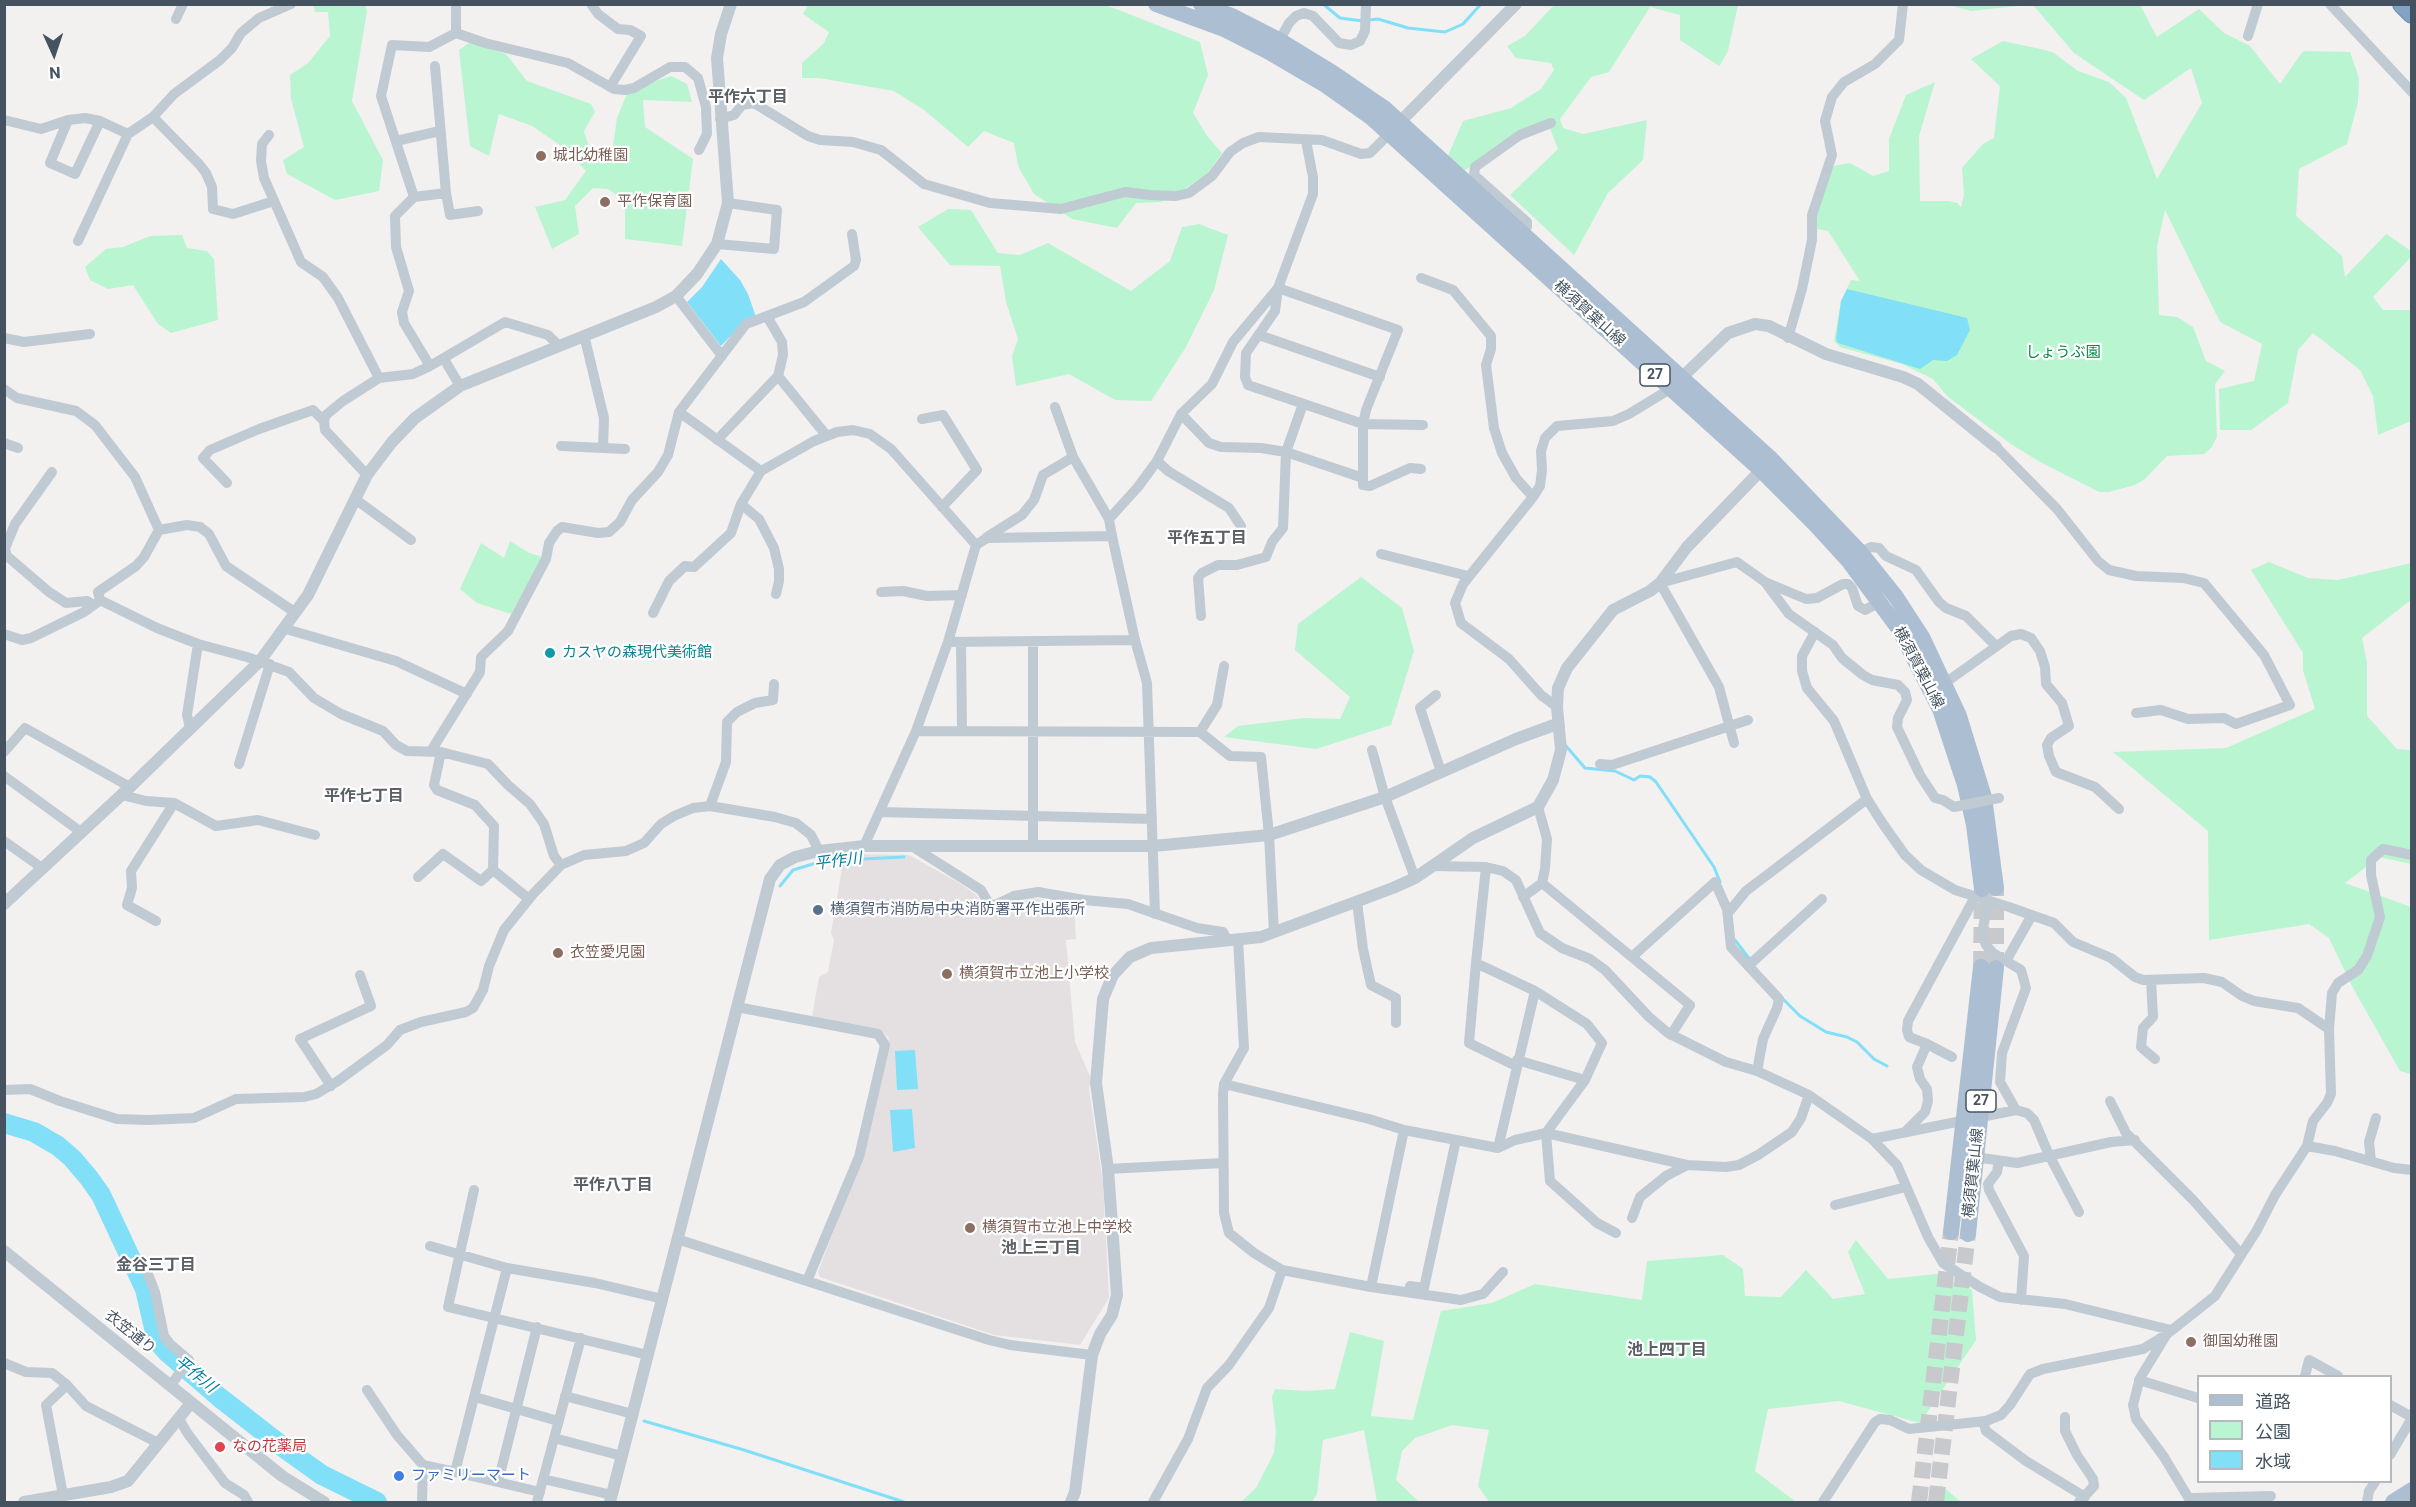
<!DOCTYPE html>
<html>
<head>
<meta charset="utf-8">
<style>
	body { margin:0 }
	#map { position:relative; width:2416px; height:1507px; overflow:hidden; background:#f3f0f0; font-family:Roboto,"Noto Sans JP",sans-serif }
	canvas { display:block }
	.frame { position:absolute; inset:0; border:6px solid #455360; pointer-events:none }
	.legend { position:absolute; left:2197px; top:1375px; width:195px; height:108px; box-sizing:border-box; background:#fff; border:2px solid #b5babf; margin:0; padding:8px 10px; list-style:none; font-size:18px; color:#455360 }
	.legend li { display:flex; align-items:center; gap:12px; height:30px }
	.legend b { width:30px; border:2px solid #b5babf }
	.north { position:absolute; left:24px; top:24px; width:60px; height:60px; -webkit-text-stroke:4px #fff; paint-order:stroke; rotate:177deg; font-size:16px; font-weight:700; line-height:24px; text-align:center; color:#455360 }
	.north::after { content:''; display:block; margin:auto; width:21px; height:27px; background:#455360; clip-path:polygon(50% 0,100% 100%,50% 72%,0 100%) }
</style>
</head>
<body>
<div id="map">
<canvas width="2416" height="1507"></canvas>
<div class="frame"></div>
<ul class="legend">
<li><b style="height:8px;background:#acbfd2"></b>道路</li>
<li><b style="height:16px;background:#b9f5d0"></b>公園</li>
<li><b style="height:16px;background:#81dff7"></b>水域</li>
</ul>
<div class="north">N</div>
</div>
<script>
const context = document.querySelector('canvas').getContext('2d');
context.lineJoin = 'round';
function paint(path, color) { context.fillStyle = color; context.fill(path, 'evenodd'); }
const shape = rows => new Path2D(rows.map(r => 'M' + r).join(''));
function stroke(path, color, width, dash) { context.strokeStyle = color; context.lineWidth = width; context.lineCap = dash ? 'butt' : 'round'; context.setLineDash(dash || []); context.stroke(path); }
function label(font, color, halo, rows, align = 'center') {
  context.font = font + ' Roboto,"Noto Sans JP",sans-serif'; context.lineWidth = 4.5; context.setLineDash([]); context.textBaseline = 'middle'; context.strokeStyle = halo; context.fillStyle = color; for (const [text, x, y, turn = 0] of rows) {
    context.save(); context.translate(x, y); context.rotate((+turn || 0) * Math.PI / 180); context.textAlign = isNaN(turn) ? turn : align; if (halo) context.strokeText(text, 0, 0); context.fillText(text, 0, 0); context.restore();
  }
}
paint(shape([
	[858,854,909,855,961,884,975,894,989,911,999,906,1004,908,1032,898,1074,905,1076,939,1066,940,1075,1042,1091,1079,1089,1089,1103,1183,1109,1298,1080,1345,994,1335,820,1277,818,1272,859,1164,889,1038,882,1031,812,1017,819,977,828,972,834,940,831,933,844,856]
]), '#e4e0e1');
paint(shape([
	[313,4,365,5,367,11,352,101,383,160,379,191,335,200,287,174,283,160,304,147,291,99,290,75,308,63,330,36,328,12,315,12],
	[1558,4,1738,5,1728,51,1719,66,1680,40,1680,15,1650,7,1609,72,1591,77,1560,119,1563,128,1583,134,1647,120,1643,160,1608,193,1574,255,1510,195,1558,149,1547,121,1463,171,1447,158,1463,121,1511,108,1541,89,1554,70,1551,63,1516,58,1507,46,1525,36,1552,7],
	[808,5,1106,5,1200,42,1208,75,1193,113,1207,136,1222,153,1207,174,1170,199,1160,202,1136,203,1117,228,1072,219,1034,194,1018,166,1014,143,984,131,968,147,924,110,894,91,819,78,802,78,802,63,824,43,829,32,803,14],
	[1949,5,1949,4,2027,5,1971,11],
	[2033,5,2140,5,2157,37,2199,9,2224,33,2250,46,2280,84,2303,51,2350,52,2359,78,2358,102,2347,144,2299,169,2296,216,2342,256,2345,277,2386,234,2411,251,2411,257,2373,297,2383,310,2411,310,2411,421,2378,435,2373,396,2360,370,2313,333,2298,350,2288,403,2251,430,2220,430,2219,389,2254,381,2262,344,2220,322,2165,210,2157,246,2159,315,2177,317,2193,327,2206,361,2225,371,2215,384,2217,437,2212,447,2204,454,2167,456,2145,479,2135,485,2109,492,2099,492,2040,462,2011,444,1948,397,1933,379,1902,364,1840,347,1834,341,1841,301,1851,280,1860,281,1828,231,1808,227,1833,166,1850,163,1873,176,1889,171,1889,139,1906,95,1935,82,1919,136,1920,201,1948,201,1957,203,1961,207,1964,195,1962,168,1983,144,1994,138,2000,86,1971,59,2003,41,2045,50,2054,53,2078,71,2109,82,2126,98,2157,179,2202,103,2191,68,2144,100,2074,53],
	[470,42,506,54,527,81,591,104,595,112,584,131,592,157,613,146,617,118,626,96,644,85,671,76,687,84,692,102,643,100,645,127,693,159,682,246,625,239,625,201,608,189,593,188,575,206,579,234,552,249,535,207,565,200,586,171,564,148,532,126,499,114,489,156,470,146,459,50],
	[948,209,971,210,998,253,1020,255,1048,243,1131,291,1170,261,1182,227,1199,224,1228,235,1214,290,1186,347,1151,401,1115,400,1069,374,1016,386,1012,356,1018,339,1006,302,1000,266,950,265,918,227],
	[182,235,187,248,207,251,214,259,218,320,171,333,158,324,133,285,108,289,90,280,85,267,106,249,123,247,150,236],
	[510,541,529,553,543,557,511,614,477,603,460,589,481,543,504,558],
	[2269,562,2308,578,2338,580,2411,563,2411,600,2362,638,2367,663,2367,716,2397,749,2411,750,2411,864,2379,857,2345,883,2411,907,2411,1074,2400,1071,2353,988,2329,938,2309,924,2209,940,2208,831,2113,752,2226,748,2315,709,2303,670,2303,653,2251,570],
	[1361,577,1402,608,1414,651,1391,725,1316,749,1224,737,1238,726,1304,718,1340,719,1350,697,1295,650,1298,624],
	[1856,1240,1888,1279,1937,1274,1972,1290,1976,1340,1920,1423,1839,1401,1768,1409,1755,1471,1796,1502,1489,1502,1478,1486,1489,1430,1452,1425,1415,1438,1402,1451,1396,1480,1419,1502,1377,1502,1364,1430,1323,1440,1317,1494,1312,1502,1241,1502,1256,1488,1274,1453,1276,1432,1272,1397,1275,1389,1307,1391,1335,1389,1350,1332,1384,1341,1371,1416,1413,1420,1441,1311,1492,1303,1535,1284,1642,1300,1647,1261,1723,1255,1743,1269,1745,1296,1781,1297,1806,1270,1833,1299,1865,1294,1848,1252],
	[1941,1485,1961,1502,1932,1502]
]), '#b9f5d0');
paint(shape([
	[721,259,740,280,748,294,756,317,745,321,721,346,687,302,702,287],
	[1847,289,1967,318,1970,330,1957,355,1947,361,1933,360,1920,369,1838,343,1836,340,1841,301],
	[915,1050,918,1089,897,1090,895,1051],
	[912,1109,915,1148,893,1152,890,1110]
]), '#81dff7');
stroke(shape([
	[1323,4,1340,18,1363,21],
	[1369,20,1378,19,1408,28,1445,32,1463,24,1481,4],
	[1566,746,1585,768,1615,771,1634,780,1640,776,1650,777,1656,782,1714,867,1720,882],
	[780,886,793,870,823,861,904,857],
	[1735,940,1751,961],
	[1782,998,1800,1016,1826,1032,1847,1037,1857,1042,1874,1059,1887,1066],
	[644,1421,744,1450,904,1502]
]), '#81dff7', 3);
stroke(shape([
	[4,1123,34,1132,58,1146,72,1158,89,1178,101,1195,145,1289,155,1332,160,1344,168,1353,219,1397,287,1450,322,1475,377,1502]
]), '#81dff7', 20);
stroke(shape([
	[1981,967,1982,889],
	[1996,968,1996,888],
	[1919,1502,1951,1232],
	[1936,1502,1968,1234]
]), '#c8c9cc', 16, [16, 8]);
const motorway = shape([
	[2402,4,2412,14]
]);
stroke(motorway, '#6d8db0', 20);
stroke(shape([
	[456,4,456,33],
	[591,4,598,14,618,29,630,30,641,36,610,87],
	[2330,4,2412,92],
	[176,19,183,4],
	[2248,36,2258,4],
	[1277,45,1289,23,1296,16,1304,13,1313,16,1339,43,1351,45,1360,41,1365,31,1366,4],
	[435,66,446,193,450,215,478,211],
	[153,117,199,164,206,173,212,187,213,209,233,214,274,201],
	[720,119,734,115,742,105,754,103,808,136,820,140,853,142,881,150,924,184,990,203,1061,209,1125,192,1150,195,1176,196,1189,193,1212,176,1230,152,1243,143,1259,137,1322,140,1361,154,1370,153,1390,133],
	[4,120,41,129,68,120,85,118,100,121,128,134,153,117,174,94,220,60,232,48,241,33,259,18,291,4],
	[68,120,50,163,75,174,100,121],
	[269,135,262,144,261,161,264,178,301,262,323,277,338,298,379,378,343,401,326,415,324,421,325,430,367,475],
	[396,141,440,131],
	[414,197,446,193],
	[1518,237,1527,227,1527,222,1474,175,1475,167,1520,135,1551,123],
	[78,241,128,134],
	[717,244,774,249,777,210,728,203],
	[1421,278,1453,290,1491,336,1491,349,1486,365,1494,428,1502,453,1516,478,1533,497,1463,584,1455,603,1461,623,1509,659,1541,695,1557,707],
	[676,296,722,356],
	[768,318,782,342,783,355,778,376,826,435],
	[584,335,604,418,603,448],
	[1259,335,1380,377],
	[4,338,24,342,90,334],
	[1788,338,1802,289,1812,240,1812,215,1832,155,1825,121,1832,97,1844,82,1875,64,1899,40,1903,4],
	[558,345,548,335,505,322,430,366,404,323,402,312,409,291,396,247,395,216,414,197,381,96,392,45,429,47,456,33,485,43,568,63,614,89,625,90,634,88,670,67,685,67,698,78,706,107,707,134,699,150],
	[444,359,460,386],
	[379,378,413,374,430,366],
	[4,389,17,398,76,411,95,425,135,477,159,530],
	[679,412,761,471],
	[1181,414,1209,443,1221,447,1261,448,1286,452,1363,478],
	[922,419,943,415,977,470,942,507],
	[717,440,778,376],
	[4,443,18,448],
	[561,446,625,449],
	[1996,447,2057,509,2098,561,2109,570,2136,576,2183,578,2204,583,2264,655,2290,705,2236,724,2224,718,2188,719,2161,710,2136,713],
	[1157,461,1168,471,1229,508,1241,526],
	[1421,469,1410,468,1370,486,1363,485,1363,424,1366,410,1398,330,1278,288,1275,311,1246,353,1245,377,1248,385,1363,424,1423,425],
	[227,483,203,458,210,450,259,429,313,410,324,421],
	[1533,497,1540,486,1542,470,1541,451,1545,438,1557,426,1613,421,1629,414,1670,389],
	[355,499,411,540],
	[741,504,759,519,774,548,779,569,779,581,776,594],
	[1109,519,1138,487,1157,461,1181,414,1212,384,1233,342,1278,288,1313,194,1313,177,1306,141],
	[1112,536,1135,640,1147,683,1155,914],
	[987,537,1022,515,1034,500,1043,475,1073,457],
	[4,545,7,556,49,592,66,603,87,601,93,605],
	[6,546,15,524,52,472],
	[1860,552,1871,547,1879,548,1886,556,1916,570,1939,602,1946,608,1966,616,1996,646],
	[1381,554,1468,576],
	[1765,582,1789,614,1833,645,1842,658,1863,675,1872,680,1898,685,1905,692,1907,700,1898,718,1897,727,1920,775,1935,798,1943,800,1954,807],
	[881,592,903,591,927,596,962,595],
	[296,613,226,566,209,534,200,527,187,525,159,530,144,557,136,566,98,592,100,600,157,628,198,644,247,657,289,672,314,698,341,714,383,731,396,745,407,751,441,752,488,764,508,785,530,804,544,824,554,856,561,865],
	[653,613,669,581,685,566,694,567,731,533,741,504,761,471,814,441,837,432,853,430,870,434,891,449,976,545],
	[1201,616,1198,578,1202,573,1218,565,1237,565,1266,557,1272,542,1283,528,1286,452,1303,404],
	[286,629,396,661,467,694],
	[1815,632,1802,656,1802,671,1807,688,1834,721,1867,799,1883,824,1905,855,1921,870,1955,890,2009,907,2054,923,2073,942,2111,958,2135,977,2143,980,2204,978,2222,982,2242,996,2254,1001,2298,1008,2329,1029],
	[4,634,22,640,31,638,84,612,98,602],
	[948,642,1135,640],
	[961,642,962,731],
	[1945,683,2011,636,2021,634,2031,638,2040,651,2045,667,2046,684,2062,703,2069,726,2051,738,2047,745,2049,756,2056,772,2095,787,2119,809],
	[1436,695,1420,708,1441,772],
	[190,728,187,715,198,644],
	[916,731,1200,732,1230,756,1261,757,1269,835,1274,933],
	[1200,732,1217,705,1224,666],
	[1734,743,1719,687,1660,583,1737,562,1765,582,1806,599,1817,598,1843,584,1848,584,1852,588,1858,606,1865,610,1880,602],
	[1372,750,1385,797,1415,878],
	[431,751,480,672,481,657,508,631,546,559,549,543,557,531,562,527,598,533,609,532,620,522,632,500,658,472,668,455,679,412,746,324,804,302,854,266,856,260,852,234],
	[4,752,25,728,130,787],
	[441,752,434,785,437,790,475,805,494,826,493,870,529,899],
	[239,764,270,664],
	[1600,764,1612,765,1748,720],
	[4,776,81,832],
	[122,795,146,801,174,803,216,826,258,820,315,835],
	[710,806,726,762,727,722,737,712,755,703,773,700,774,684],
	[880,812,1152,819],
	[4,841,42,868],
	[910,845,981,890,989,904,995,905,1014,896,1038,892,1084,900,1128,904,1197,928,1223,932,1227,939],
	[1033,845,1033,641],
	[864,846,916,731,948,642,976,545,987,538,1112,536,1109,519,1073,457,1055,407],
	[1433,866,1486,867,1503,871,1516,880,1540,933,1562,948,1590,959,1605,970,1649,1017,1668,1033,1726,1062,1757,1071,1809,1095,1872,1139,1897,1165,1928,1237,1943,1263,1980,1287,2000,1297,2065,1304,2171,1330],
	[418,877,443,854,481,881,493,870],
	[1542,883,1690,1005,1671,1035],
	[1523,897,1542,883,1545,869,1547,839,1538,807],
	[1988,901,1982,934,1986,945,1993,953,2021,970,2026,988,2002,1053,2000,1082,2016,1110,2027,1113,2034,1120,2049,1155,2079,1212],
	[1357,902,1363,949,1371,985,1396,998,1396,1023],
	[1728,913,1746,891,1867,799],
	[156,921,127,905,132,888,131,871,174,803],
	[1238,939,1244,1048,1224,1084,1223,1094,1224,1213,1229,1233,1254,1253,1282,1270,1371,1287,1461,1300,1483,1294,1503,1272],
	[1633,956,1715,882,1727,909,1731,947,1779,999,1777,1008,1763,1039,1757,1071],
	[2006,961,2032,915],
	[1476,963,1469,1043,1516,1066],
	[1748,966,1822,899],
	[2151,980,2153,1017,2143,1028,2141,1047,2155,1059],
	[737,1007,878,1034,885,1045,859,1157,807,1281],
	[1927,1044,1909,1037,1907,1030,1908,1021,1975,897],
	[1517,1060,1585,1080],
	[1224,1084,1369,1119,1404,1130,1498,1148,1515,1140,1546,1133,1585,1080,1602,1043,1587,1024,1535,991,1476,963,1486,867],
	[331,1086,300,1039,371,1006,360,975],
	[4,1090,30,1089,60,1101,117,1119,149,1120,194,1118,236,1099,304,1097,316,1094,338,1081,387,1045,400,1030,421,1022,466,1012,473,1008,483,990,489,966,504,930,533,894,561,865,584,855,626,851,644,843,661,824,674,816,693,808,710,806,775,817,796,823,811,835,819,851],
	[2110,1101,2126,1133,2193,1200,2241,1254],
	[1906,1131,1925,1112,1928,1101,1927,1089,1920,1079,1917,1067,1927,1044,1952,1057],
	[1872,1139,2016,1110],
	[2307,1146,2335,1151,2394,1168,2412,1170],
	[1498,1148,1535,991],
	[1975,1157,2017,1163,2111,1142,2135,1140],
	[1999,1161,1997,1172,1988,1184,1989,1190,2024,1256,2021,1300],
	[2371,1161,2369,1142,2376,1118],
	[1108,1169,1223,1163],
	[474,1190,448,1307,648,1355],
	[1835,1205,1906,1187],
	[1632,1218,1640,1197,1666,1176,1687,1165],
	[1616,1233,1597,1223,1550,1181,1546,1133,1687,1165,1726,1167,1739,1165,1758,1155,1792,1132,1801,1118,1809,1095],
	[677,1239,989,1340,1010,1345,1092,1355],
	[430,1246,507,1268,595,1283,663,1299],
	[507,1268,455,1472,540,1492],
	[146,1269,155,1292,164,1336,170,1344,189,1360,171,1385],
	[1410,1286,1424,1288,1456,1140],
	[1371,1287,1404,1130],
	[4,1363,26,1372,52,1373,67,1385,86,1406,158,1443],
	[2305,1376,2309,1360,2338,1376],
	[2139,1380,2198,1398],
	[367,1390,397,1435,423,1465,422,1502],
	[565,1396,633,1414],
	[475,1397,558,1421],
	[2390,1405,2412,1417],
	[2065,1417,2065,1431,2077,1455,2093,1479,2094,1486,2079,1502],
	[179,1419,188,1434,225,1483,244,1495,248,1502],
	[1983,1421,1986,1431,2026,1461,2085,1497],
	[554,1438,622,1456],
	[2390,1455,2412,1418],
	[423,1465,455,1472],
	[543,1479,612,1495],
	[498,1482,537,1327],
	[63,1495,46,1405,67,1385],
	[2190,1498,2271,1496],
	[537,1502,581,1338],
	[1153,1502,1188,1439,1207,1388,1229,1365,1269,1308,1282,1270],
	[1823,1502,1875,1422,1880,1419,1890,1420,1909,1429,1986,1421,2001,1415,2010,1405,2030,1374,2043,1369,2143,1349,2164,1336],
	[2191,1502,2164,1457,2136,1419,2133,1405,2140,1378,2167,1334,2215,1296,2257,1230,2275,1195,2307,1146,2313,1121,2327,1103,2331,1094,2329,1029,2332,993,2338,983,2358,970,2367,956,2380,917,2371,875,2371,860,2383,849,2412,855],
	[2367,1502,2369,1491,2375,1482]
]), '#bfcad3', 10);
stroke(shape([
	[1395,127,1516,4],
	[1675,384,1728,333,1755,324,1769,326,1826,354,1903,377,1918,384,1996,447],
	[4,904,130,787,260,661,308,595,367,475,392,442,415,418,460,386,656,307,676,296,697,274,717,244,728,203,717,58,721,34,731,4],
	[4,1251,282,1476,324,1502],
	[24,1502,111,1487,128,1481,191,1403],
	[610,1502,770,879,780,865,795,857,819,851,864,846,1153,846,1269,835,1385,797,1516,739,1557,724],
	[1071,1502,1075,1492,1092,1355,1100,1334,1112,1315,1117,1295,1108,1169,1096,1083,1103,999,1113,975,1130,957,1151,948,1261,937,1393,888,1415,878,1473,838,1538,807,1553,780,1561,750,1557,707,1558,688,1567,668,1613,610,1650,591,1660,583,1687,547,1767,464]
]), '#bfcad3', 12);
stroke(shape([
	[1156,4,1224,29,1271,53,1324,84,1372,118,1761,470,1816,525,1848,560,1899,629,1940,709,1965,785,1974,825,1982,889],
	[1201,4,1234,17,1279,40,1333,73,1384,108,1771,459,1860,552,1896,597,1922,637,1959,716,1984,797,1996,888],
	[1951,1232,1981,967],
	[1968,1234,1996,968],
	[2393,1502,2412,1490]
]), '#acbfd2', 16);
stroke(motorway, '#82a3c4', 18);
stroke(shape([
	[1954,807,1999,798]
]), '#bfcad3', 10);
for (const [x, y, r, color] of [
	[541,156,6,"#8d6e63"],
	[605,202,6,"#8d6e63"],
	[550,653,6,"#0f9aa8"],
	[818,910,6,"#5c6f8a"],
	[558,953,6,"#8d6e63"],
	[947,974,6,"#8d6e63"],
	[970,1228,6,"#8d6e63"],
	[2191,1342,6,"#8d6e63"],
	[220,1447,6,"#e0444e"],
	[399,1476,6,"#3f7fe0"]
]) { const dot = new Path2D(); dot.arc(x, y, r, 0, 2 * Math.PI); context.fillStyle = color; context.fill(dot); stroke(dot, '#fff', 2); }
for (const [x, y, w] of [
	[1655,375,30],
	[1981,1101,30]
]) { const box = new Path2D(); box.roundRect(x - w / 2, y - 11, w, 22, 4.5); context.fillStyle = '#fff'; context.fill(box); stroke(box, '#455360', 1.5); }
label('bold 14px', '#455360', null, [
	["27",1655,375],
	["27",1981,1101]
]);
label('15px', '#785e54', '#fff', [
	["城北幼稚園",553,156],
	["平作保育園",617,202],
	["衣笠愛児園",570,953],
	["横須賀市立池上小学校",959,974],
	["横須賀市立池上中学校",982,1228],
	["御国幼稚園",2203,1342]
], 'left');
label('15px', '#455360', '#fff', [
	["横須賀葉山線",1589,314,42],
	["横須賀葉山線",1918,668,62],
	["横須賀葉山線",1974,1173,-84],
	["衣笠通り",130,1333,39]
]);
label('15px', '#0c8548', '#fff', [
	["しょうぶ園",2063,353]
]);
label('15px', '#0d838f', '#fff', [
	["カスヤの森現代美術館",562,653]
], 'left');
label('15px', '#4e5e75', '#fff', [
	["横須賀市消防局中央消防署平作出張所",830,910]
], 'left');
label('15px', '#be3a42', '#fff', [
	["なの花薬局",232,1447]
], 'left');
label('15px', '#366cbe', '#fff', [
	["ファミリーマート",411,1476]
], 'left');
label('bold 16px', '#5b6066', '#fff', [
	["平作六丁目",748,98],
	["平作五丁目",1207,539],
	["平作七丁目",364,797],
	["平作八丁目",613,1186],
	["池上三丁目",1041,1249],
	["金谷三丁目",156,1266],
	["池上四丁目",1667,1351]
]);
label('italic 16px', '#03809f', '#fff', [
	["平作川",838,862,-7],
	["平作川",195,1375,39]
]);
</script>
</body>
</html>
